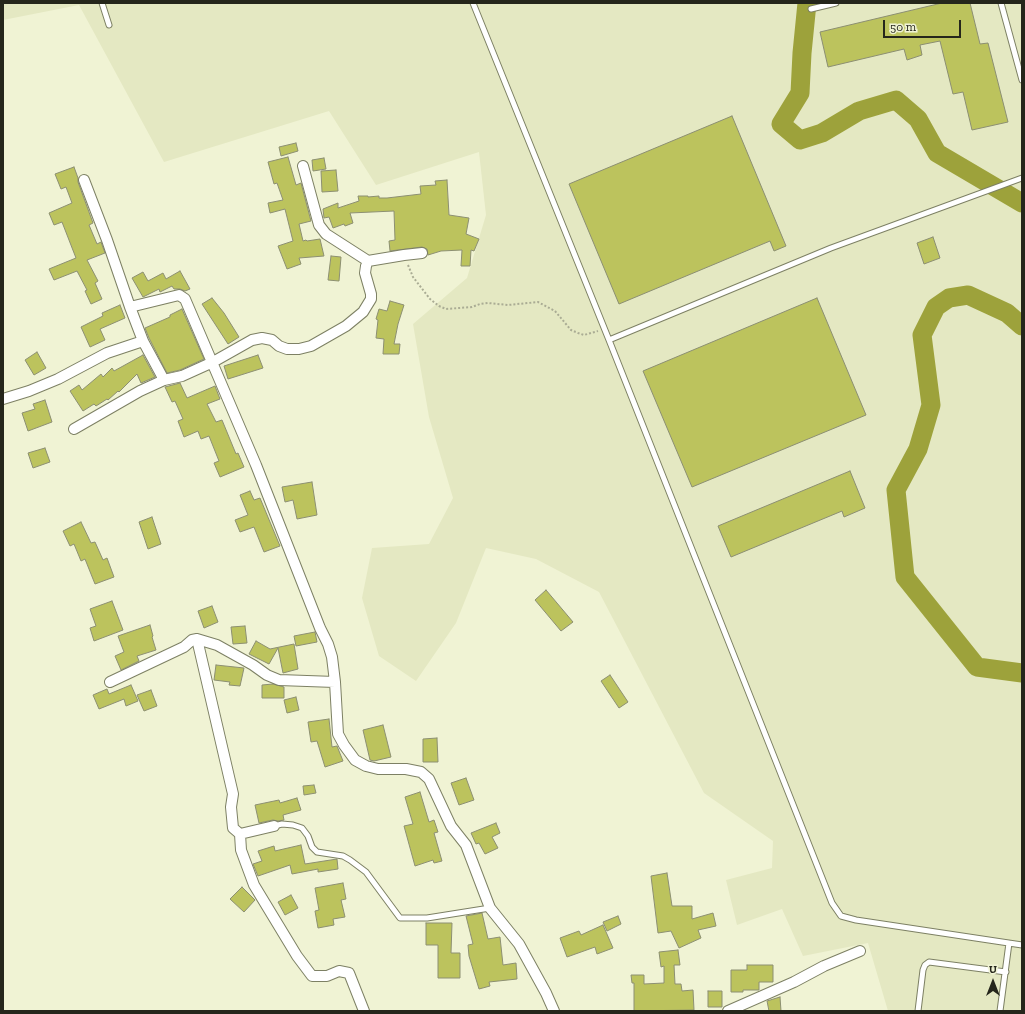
<!DOCTYPE html>
<html>
<head>
<meta charset="utf-8">
<style>
	body { margin:0 }
	#map { position:relative; width:1025px; height:1014px; overflow:hidden; background:#f0f3d4; font-family:"Zilla Slab",serif }
	canvas { display:block }
	.frame { position:absolute; inset:0; border:4px solid #25261b; pointer-events:none }
	.north { position:absolute; left:973px; top:962px; width:40px; height:40px; -webkit-text-stroke:3px #f0f3d4; paint-order:stroke; rotate:0deg; font-size:11px; font-weight:700; line-height:16px; text-align:center; color:#25261b }
	.north::after { content:''; display:block; margin:auto; width:14px; height:18px; background:#25261b; clip-path:polygon(50% 0,100% 100%,50% 72%,0 100%) }
	.scale { position:absolute; left:883px; top:20px; width:78px; height:18px; box-sizing:border-box; border:2px solid #25261b; border-top:0; padding-left:5px; font-size:12px; line-height:14px; white-space:nowrap; color:#25261b; -webkit-text-stroke:3px #f0f3d4; paint-order:stroke }
</style>
</head>
<body>
<div id="map">
<canvas width="1025" height="1014"></canvas>
<div class="frame"></div>
<div class="north">U</div>
<div class="scale">50 m</div>
</div>
<script>
const context = document.querySelector('canvas').getContext('2d');
context.lineJoin = 'round';
function paint(path, color) { context.fillStyle = color; context.fill(path, 'evenodd'); }
const shape = rows => new Path2D(rows.map(r => 'M' + r).join(''));
function stroke(path, color, width, dash) { context.strokeStyle = color; context.lineWidth = width; context.lineCap = dash ? 'butt' : 'round'; context.setLineDash(dash || []); context.stroke(path); }
paint(shape([
	[3,3,1022,3,1022,1011,888,1011,868,943,803,956,782,909,737,925,726,880,772,868,773,841,704,793,599,592,536,559,486,548,456,623,416,681,379,656,362,598,372,548,429,544,453,498,429,417,413,324,467,278,486,215,479,152,376,185,329,111,164,162,79,5,3,20]
]), '#e4e8c2');
stroke(shape([
	[807,3,802,53,800,93,781,124,800,140,822,133,859,111,896,100,918,119,937,153,1022,203],
	[1022,326,1007,313,968,295,949,298,936,307,922,335,931,405,918,449,896,490,905,577,977,667,1022,673]
]), '#9da23b', 19);
const building = shape([
	[942,3,970,3,980,44,988,43,1008,122,972,130,963,92,953,94,940,41,920,45,922,55,907,60,904,49,828,67,820,32,942,3],
	[732,116,786,246,774,251,770,241,619,304,569,184,732,116],
	[296,143,298,151,281,156,279,147,296,143],
	[288,157,296,185,301,183,311,221,299,224,303,241,306,240,307,241,320,239,324,256,299,258,301,264,287,269,278,246,293,241,285,209,270,213,268,203,283,200,277,183,274,184,268,162,288,157],
	[324,158,326,169,313,171,312,160,324,158],
	[74,167,78,178,78,182,93,223,89,225,97,244,101,242,105,253,87,260,98,281,95,283,102,299,91,304,85,291,87,290,77,271,54,280,49,269,76,258,62,222,54,225,49,213,72,203,66,187,61,189,55,174,74,167],
	[336,170,338,191,322,192,321,171,336,170],
	[447,180,449,215,469,218,466,234,479,239,474,251,471,250,470,266,461,266,462,250,441,251,428,255,427,249,422,247,390,251,389,241,395,240,394,211,350,213,353,223,345,226,344,224,333,228,329,217,324,218,323,209,338,203,338,208,359,201,358,196,368,196,368,197,379,196,379,198,387,198,421,194,420,186,436,185,435,181,447,180],
	[933,237,940,258,924,264,917,243,933,237],
	[331,256,341,257,339,281,328,280,331,256],
	[180,271,190,289,185,291,180,289,174,289,172,286,160,292,159,289,143,297,132,278,143,272,148,281,163,273,166,279,180,271],
	[212,298,224,313,239,337,228,344,202,304,212,298],
	[817,298,866,415,692,487,643,371,817,298],
	[390,301,404,305,398,324,394,344,400,344,399,354,383,354,384,339,376,338,378,320,376,319,379,309,387,311,390,301],
	[120,305,125,318,100,329,105,340,90,347,81,327,103,316,102,313,120,305],
	[182,309,204,359,180,370,167,373,149,338,145,328,170,317,170,315,182,309],
	[37,352,46,368,34,375,25,360,37,352],
	[143,355,155,377,141,383,137,374,119,392,118,391,108,400,107,399,96,406,94,404,83,411,70,391,79,385,82,390,101,374,103,377,112,368,114,371,143,355],
	[258,355,263,368,228,379,224,366,258,355],
	[180,383,187,398,215,386,220,399,207,404,216,422,222,420,236,454,238,453,244,467,220,477,214,463,219,461,209,436,201,439,198,431,184,437,178,421,183,419,175,401,172,402,165,387,180,383],
	[45,400,52,422,28,431,22,413,35,409,33,404,45,400],
	[45,448,50,462,33,468,28,453,45,448],
	[850,471,865,508,844,517,842,511,731,557,718,526,850,471],
	[312,482,317,515,297,519,293,500,285,502,282,487,312,482],
	[250,491,254,500,260,498,280,546,264,552,254,527,240,532,235,520,248,515,240,495,250,491],
	[152,517,161,544,148,549,139,522,152,517],
	[81,522,91,543,95,542,103,560,107,558,114,577,95,584,85,559,81,561,74,544,70,546,63,531,81,522],
	[546,590,573,622,561,631,535,600,546,590],
	[112,601,123,630,94,641,90,628,96,626,90,609,112,601],
	[212,606,218,622,204,628,198,611,212,606],
	[150,625,153,636,152,637,156,650,137,656,139,661,121,670,115,656,124,652,118,636,150,625],
	[245,626,247,643,233,644,231,627,245,626],
	[315,632,317,642,296,646,294,636,315,632],
	[256,641,270,649,294,644,298,669,283,673,278,648,269,664,249,654,256,641],
	[216,665,244,668,240,686,229,685,230,682,214,680,216,665],
	[610,675,628,702,619,708,601,681,610,675],
	[273,684,284,687,284,698,262,698,262,685,273,684],
	[131,685,138,701,126,706,124,699,99,709,93,695,107,689,109,694,131,685],
	[151,690,157,706,144,711,137,695,151,690],
	[296,697,299,710,287,713,284,700,296,697],
	[329,719,332,747,337,746,343,761,325,767,317,741,311,742,308,722,329,719],
	[383,725,391,757,374,761,370,760,363,730,383,725],
	[437,738,438,762,423,762,423,739,437,738],
	[466,778,474,800,459,805,451,783,466,778],
	[314,785,316,793,304,795,303,786,314,785],
	[420,792,429,822,434,820,438,832,434,833,442,861,434,863,433,860,415,866,404,826,413,824,405,797,420,792],
	[297,798,301,810,283,815,284,820,278,821,273,820,259,823,255,805,279,800,280,803,297,798],
	[496,823,500,833,492,837,498,848,485,854,479,843,476,844,471,833,496,823],
	[301,845,305,864,337,859,338,869,318,872,318,869,292,874,290,865,258,876,253,864,262,861,258,851,274,846,275,851,301,845],
	[667,873,672,906,692,906,692,919,713,913,716,926,698,930,701,938,679,948,671,931,658,933,651,876,667,873],
	[343,883,346,899,341,900,345,917,333,919,334,925,318,928,315,911,319,910,315,888,343,883],
	[242,887,255,900,244,912,230,899,242,887],
	[291,895,298,908,285,915,278,902,291,895],
	[482,913,488,939,500,937,503,965,516,963,517,979,489,982,490,986,479,989,469,956,468,945,473,944,466,916,482,913],
	[618,916,621,924,607,931,603,922,618,916],
	[426,923,452,923,451,953,460,953,460,978,438,978,438,945,426,945,426,923],
	[603,925,613,948,597,954,595,947,567,957,560,938,579,931,581,935,603,925],
	[678,950,680,965,674,965,675,984,681,984,682,991,693,990,694,1010,634,1011,634,983,632,983,631,975,644,975,644,984,664,983,664,966,661,967,659,952,678,950],
	[747,965,773,965,773,982,759,982,759,990,743,990,743,992,731,992,731,970,747,970,747,965],
	[708,991,722,991,722,1007,708,1007,708,991],
	[780,997,781,1011,769,1011,767,1001,780,997]
]);
paint(building, '#bcc35d');
stroke(building, '#8c8f72', 1);
const service = shape([
	[102,3,109,25],
	[473,3,609,340,832,903,841,916,856,920,1022,945],
	[1001,3,1022,80],
	[811,9,836,3],
	[609,340,831,248,1022,178],
	[274,826,282,824,293,825,302,828,308,836,312,847,317,852,343,856,350,860,366,872,400,918,427,918,490,908],
	[918,1011,923,970,925,965,929,962,1006,972],
	[1000,1011,1009,943]
]);
const minor = shape([
	[303,166,319,225,326,234,368,261],
	[130,307,179,295,185,299,256,465,320,628,328,644,332,657,335,682,338,734,344,745,355,760,366,766,378,769,406,769,421,772,429,779,451,826,466,845,490,908,519,944,546,993,554,1011],
	[143,341,164,380],
	[3,399,29,391,58,379,107,353,143,341,130,307,107,240,84,180],
	[74,429,140,391,164,380,182,376,213,362,252,340,262,338,272,340,279,346,287,349,299,349,311,346,346,326,363,312,371,299,371,294,365,273,366,266,368,261,404,255,422,253],
	[197,639,233,794,231,807,233,828,240,834,274,826],
	[110,682,184,647,192,640,197,639,217,645,253,665,267,675,279,680,335,682],
	[240,834,241,850,254,885,297,956,312,976,327,976,339,971,349,973,364,1011],
	[728,1011,794,982,824,966,860,951]
]);
stroke(service, '#7d8064', 7);
stroke(minor, '#7d8064', 12);
stroke(shape([
	[408,265,413,277,430,299,439,306,446,309,472,307,480,304,488,303,508,305,538,302,555,311,571,330,578,333,584,335,598,331]
]), '#aaac94', 2, [2, 2]);
stroke(service, '#fff', 5);
stroke(minor, '#fff', 10);
</script>
</body>
</html>
